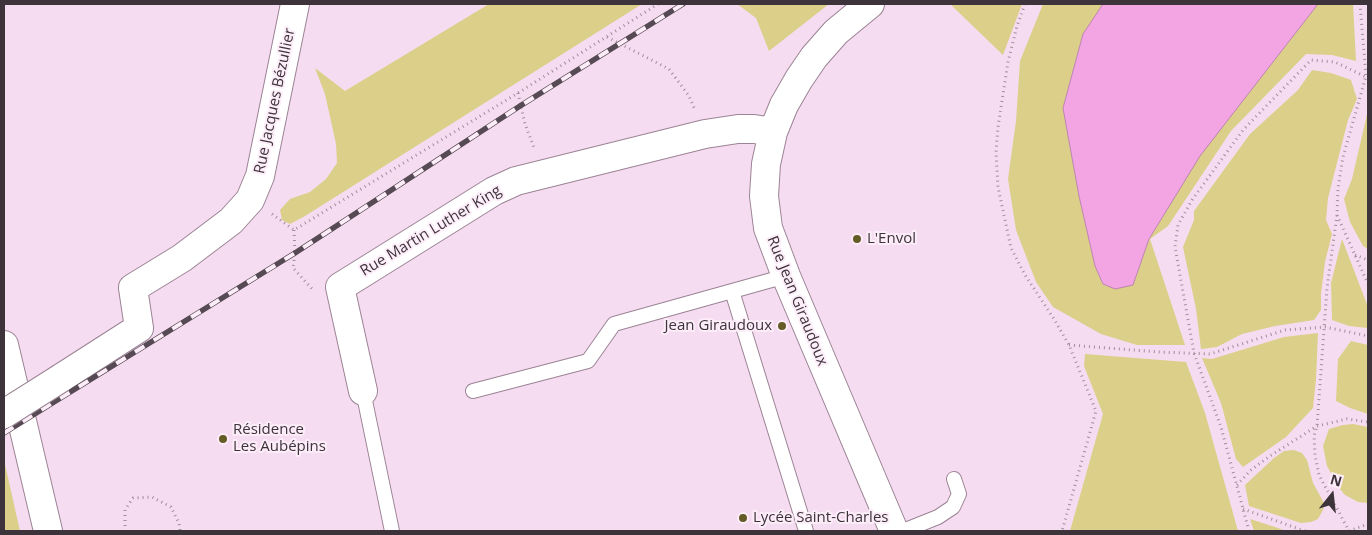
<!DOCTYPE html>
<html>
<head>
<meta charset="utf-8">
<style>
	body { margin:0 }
	#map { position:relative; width:1372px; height:535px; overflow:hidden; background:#f6dcf0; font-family:"Open Sans",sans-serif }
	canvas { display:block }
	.frame { position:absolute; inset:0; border:5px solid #3d333b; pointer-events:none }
	.north { position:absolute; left:1307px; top:470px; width:50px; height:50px; -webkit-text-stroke:4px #fdedf9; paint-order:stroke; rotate:16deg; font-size:14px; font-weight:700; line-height:20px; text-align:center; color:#3d333b }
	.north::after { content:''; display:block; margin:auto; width:18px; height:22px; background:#3d333b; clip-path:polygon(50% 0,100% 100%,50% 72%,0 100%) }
</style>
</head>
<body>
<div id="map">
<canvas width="1372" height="535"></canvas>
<div class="frame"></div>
<div class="north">N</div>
</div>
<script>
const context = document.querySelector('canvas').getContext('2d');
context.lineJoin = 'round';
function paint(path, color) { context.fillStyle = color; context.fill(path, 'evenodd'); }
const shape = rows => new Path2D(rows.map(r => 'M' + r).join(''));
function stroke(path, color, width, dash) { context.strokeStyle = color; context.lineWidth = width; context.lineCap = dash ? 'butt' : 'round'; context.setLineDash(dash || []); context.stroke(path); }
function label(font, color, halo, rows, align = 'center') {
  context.font = font + ' "Open Sans",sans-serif'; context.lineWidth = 4; context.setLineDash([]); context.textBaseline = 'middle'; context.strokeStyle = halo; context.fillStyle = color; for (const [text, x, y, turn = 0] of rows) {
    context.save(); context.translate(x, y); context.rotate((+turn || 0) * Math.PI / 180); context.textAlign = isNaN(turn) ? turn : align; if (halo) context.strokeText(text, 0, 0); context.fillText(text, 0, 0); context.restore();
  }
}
paint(shape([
	[489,4,642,4,305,216,290,224,282,220,280,210,290,199,310,192,326,179,337,163,336,144,325,94,315,68,345,91],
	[737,4,829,4,769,51,756,18],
	[950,4,1022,4,1003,55],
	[1043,4,1103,4,1083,34,1063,108,1079,196,1095,266,1103,284,1133,285,1149,239,1200,155,1318,4,1353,4,1356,61,1332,55,1306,54,1231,131,1168,226,1150,239,1185,345,1137,345,1101,334,1053,307,1036,282,1016,230,1008,179,1016,121,1020,61],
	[1312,70,1331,73,1351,80,1357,99,1348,120,1328,198,1326,220,1332,234,1325,262,1321,294,1321,310,1314,320,1275,326,1242,334,1217,347,1201,349,1196,309,1183,247,1194,220,1194,211,1250,134,1298,90],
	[1368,110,1368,249,1363,246,1350,222,1344,199,1352,179],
	[1342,239,1368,307,1368,328,1349,326,1332,320,1331,283],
	[1318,333,1316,379,1313,408,1286,437,1243,467,1236,459,1221,403,1202,358,1212,359,1284,337],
	[1351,341,1368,345,1368,414,1350,408,1336,401,1338,359],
	[1085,354,1186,362,1205,413,1238,531,1070,531,1103,414,1084,366],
	[1353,424,1368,427,1368,503,1358,502,1345,495,1339,488,1327,466,1323,446,1329,429,1343,425],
	[1294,450,1302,453,1307,460,1313,483,1324,503,1323,510,1318,519,1311,522,1301,523,1249,506,1245,485,1274,458,1284,451],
	[4,460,20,531,4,531],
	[1250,519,1275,527,1286,531,1254,531]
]), '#dccf89');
const water = shape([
	[1103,4,1318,4,1200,156,1149,239,1133,285,1115,289,1103,284,1095,266,1079,196,1063,108,1083,34,1103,4]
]);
paint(water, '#f2a5e2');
stroke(water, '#bc83b0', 1);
const lane = shape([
	[732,291,806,531],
	[363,391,392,531],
	[473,391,588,361,614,324,786,276],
	[903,531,938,517,953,507,959,494,954,479]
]);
const street = shape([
	[870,4,836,32,814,57,799,79,784,105,773,132,766,164,764,196,768,228,786,276,894,531],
	[61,378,139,328,133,288,182,258,231,221,250,200,260,176,295,4],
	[363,391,340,287,361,274,494,191,516,181,705,134,738,129,754,129,773,132]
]);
const primary = shape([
	[4,345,48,531]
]);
stroke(lane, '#9b8495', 16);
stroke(street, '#9b8495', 30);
stroke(primary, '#9b8495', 30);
stroke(shape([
	[1025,4,1017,26,1008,62,998,127,996,152,998,187,1011,248,1025,275,1054,319,1069,345,1096,411,1062,531],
	[1360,4,1366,76,1343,157,1338,188,1337,215,1368,284],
	[607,37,669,69,689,96,695,110],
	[518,93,525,124,535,150],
	[272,214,294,230,518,93,658,4],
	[1337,215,1327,288,1317,426,1314,436,1315,455,1319,475,1349,531],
	[294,230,295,253,293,268,314,291],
	[1355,255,1368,260],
	[1069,345,1159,352,1210,354,1285,330,1325,327,1368,336],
	[1237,485,1251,470,1270,456,1317,426,1347,419,1368,422],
	[1243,509,1305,531],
	[125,531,125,510,133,498,152,497,171,507,179,523,180,531],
	[1249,531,1221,427,1194,353,1175,247,1178,225,1192,200,1243,130,1311,60,1335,62,1368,78],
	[1349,531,1368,524]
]), '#a18e9d', 3, [1, 4]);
stroke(lane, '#fff', 14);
stroke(street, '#fff', 28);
stroke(primary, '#fff', 28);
const rail = shape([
	[4,433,295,253,520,106,683,4]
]);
stroke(rail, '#564a54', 5.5);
stroke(rail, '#fdedf9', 4, [11]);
const streetBridge = shape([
	[4,414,61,378]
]);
stroke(streetBridge, '#9b8495', 30, []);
stroke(streetBridge, '#fff', 28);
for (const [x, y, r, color] of [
	[857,239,5,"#645b27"],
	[782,326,5,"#645b27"],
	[223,439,5,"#645b27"],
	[743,518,5,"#645b27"]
]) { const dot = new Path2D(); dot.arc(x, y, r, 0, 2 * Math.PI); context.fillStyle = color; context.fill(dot); stroke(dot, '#fdedf9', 2); }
label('15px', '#3d333b', '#fdedf9', [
	["Rue Jacques Bézullier",275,101,-78],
	["Rue Martin Luther King",431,231,-31],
	["Rue Jean Giraudoux",797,301,68]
]);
label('15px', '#3d333b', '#fdedf9', [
	["L'Envol",867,239],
	["Jean Giraudoux",772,326,"right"],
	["Résidence",233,430],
	["Les Aubépins",233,447],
	["Lycée Saint-Charles",753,518]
], 'left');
</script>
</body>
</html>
